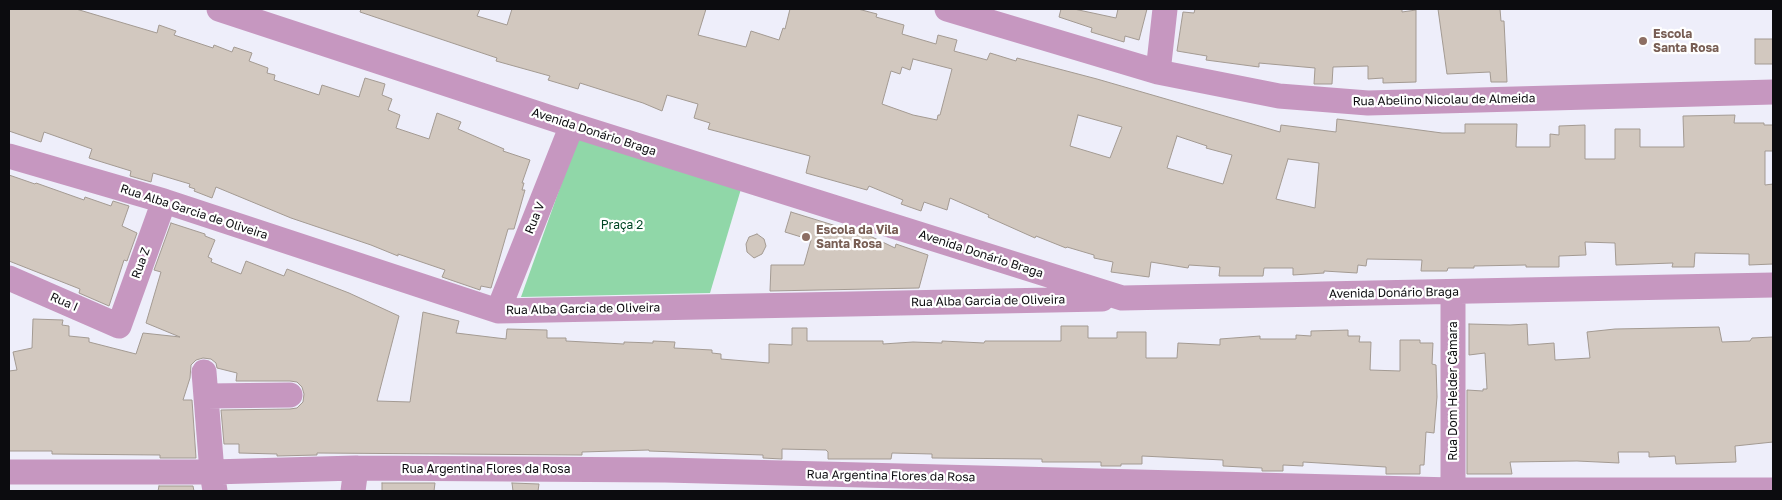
<!DOCTYPE html>
<html>
<head>
<meta charset="utf-8">
<style>
	body { margin:0 }
	#map { position:relative; width:1782px; height:500px; overflow:hidden; background:#eeeefa; font-family:"Golos Text",sans-serif }
	canvas { display:block }
	.frame { position:absolute; inset:0; border:10px solid #0c0c0f; pointer-events:none }
</style>
</head>
<body>
<div id="map">
<canvas width="1782" height="500"></canvas>
<div class="frame"></div>
</div>
<script>
const context = document.querySelector('canvas').getContext('2d');
context.lineJoin = 'round';
function paint(path, color) { context.fillStyle = color; context.fill(path, 'evenodd'); }
const shape = rows => new Path2D(rows.map(r => 'M' + r).join(''));
function stroke(path, color, width, dash) { context.strokeStyle = color; context.lineWidth = width; context.lineCap = dash ? 'butt' : 'round'; context.setLineDash(dash || []); context.stroke(path); }
function label(font, color, halo, rows, align = 'center') {
  context.font = font + ' "Golos Text",sans-serif'; context.lineWidth = 4.5; context.setLineDash([]); context.textBaseline = 'middle'; context.strokeStyle = halo; context.fillStyle = color; for (const [text, x, y, turn = 0] of rows) {
    context.save(); context.translate(x, y); context.rotate((+turn || 0) * Math.PI / 180); context.textAlign = isNaN(turn) ? turn : align; if (halo) context.strokeText(text, 0, 0); context.fillText(text, 0, 0); context.restore();
  }
}
paint(shape([
	[578,137,741,189,710,293,521,297]
]), '#90d7a8');
const building = shape([
	[9,9,76,9,157,33,159,25,176,31,174,35,213,48,214,45,232,52,234,47,252,53,249,61,268,68,267,73,275,75,274,80,319,95,322,85,359,97,365,78,385,84,382,95,392,99,388,110,400,115,396,128,429,139,437,113,461,122,458,129,504,149,503,151,530,160,522,183,524,183,522,190,525,190,514,229,508,229,491,288,481,286,480,290,442,277,445,270,398,254,398,256,371,245,291,218,216,187,212,198,194,191,195,189,189,187,190,184,153,173,151,182,130,176,131,171,89,158,92,149,44,132,41,142,9,131,9,9],
	[361,9,480,9,477,16,507,25,512,9,706,9,698,35,746,47,751,31,779,40,783,28,785,29,790,9,858,9,877,14,876,17,904,25,902,34,936,44,938,35,957,40,954,51,987,60,990,53,1016,61,1017,58,1097,79,1280,132,1281,125,1336,132,1337,119,1442,133,1465,133,1465,124,1517,124,1516,147,1550,147,1550,134,1559,135,1559,126,1585,125,1585,159,1615,159,1615,129,1640,129,1640,147,1684,147,1683,116,1735,115,1734,123,1764,123,1764,125,1773,125,1773,151,1765,151,1765,185,1773,184,1773,264,1749,265,1749,254,1695,253,1694,267,1672,267,1673,263,1616,265,1615,243,1585,242,1586,255,1559,256,1559,267,1526,267,1526,265,1474,266,1474,268,1448,268,1447,271,1421,271,1422,260,1367,259,1366,266,1358,265,1357,273,1324,271,1324,273,1293,275,1293,268,1264,268,1263,276,1219,276,1220,267,1189,265,1188,268,1151,262,1149,277,1111,272,1113,262,1094,258,1094,255,1067,247,1066,248,1036,236,1035,238,988,217,989,215,950,198,947,210,924,202,921,211,901,204,903,200,869,186,867,190,806,173,810,156,708,129,710,123,694,118,698,104,667,95,662,111,643,103,580,83,578,89,548,80,550,76,496,61,497,58,360,12,361,9],
	[913,59,952,69,940,115,938,115,937,120,913,115,882,104,891,71,900,74,902,67,910,70,913,59],
	[1078,115,1122,127,1110,158,1070,146,1078,115],
	[1177,136,1207,146,1206,148,1232,155,1223,184,1167,168,1177,136],
	[1288,159,1319,163,1315,208,1276,199,1288,159],
	[1061,9,1074,9,1116,18,1118,9,1147,9,1139,40,1125,36,1124,42,1091,32,1092,28,1059,17,1061,9],
	[1195,9,1402,9,1402,12,1416,10,1416,82,1383,83,1383,78,1368,79,1368,66,1333,67,1332,84,1314,84,1315,68,1259,63,1259,67,1206,60,1207,56,1177,51,1183,12,1194,13,1195,9],
	[1438,9,1500,9,1501,21,1504,21,1507,82,1491,82,1490,72,1447,74,1438,9],
	[1755,39,1773,39,1773,64,1755,64,1755,39],
	[9,175,35,184,36,183,84,200,85,197,111,206,113,201,129,206,122,226,137,233,127,261,124,260,109,306,79,293,80,289,9,261,9,175],
	[791,212,872,237,895,248,896,244,928,255,919,288,770,291,771,265,804,265,811,240,785,232,791,212],
	[171,223,205,234,205,236,215,240,208,257,212,259,211,262,241,274,246,261,284,276,287,269,349,293,399,316,377,401,410,402,423,312,459,321,456,333,506,339,507,329,547,330,547,338,566,338,566,341,624,344,624,342,653,343,653,341,675,342,674,348,712,350,712,353,721,354,721,359,769,363,769,344,792,345,792,328,807,328,807,341,883,341,883,344,913,342,942,343,942,341,984,343,985,341,1061,341,1061,326,1088,326,1088,338,1117,338,1117,332,1146,332,1146,358,1177,358,1178,343,1220,345,1220,339,1260,336,1260,339,1296,339,1296,335,1311,336,1311,331,1348,330,1348,336,1360,336,1359,342,1371,342,1370,370,1400,371,1400,340,1420,340,1420,343,1433,343,1432,364,1436,365,1437,397,1434,433,1426,432,1424,465,1420,465,1420,474,1386,474,1386,467,1303,462,1303,466,1283,465,1283,471,1262,471,1262,468,1223,466,1223,460,1142,456,1142,464,1121,464,1121,466,1101,466,1101,462,1042,462,1042,459,932,458,932,454,892,453,891,459,828,459,828,452,826,450,782,449,782,459,763,458,763,455,649,451,649,450,582,452,582,455,317,453,317,455,277,456,277,454,239,453,239,444,224,444,221,410,290,409,297,408,303,402,304,394,302,387,297,382,290,381,236,381,237,373,217,368,216,363,211,359,203,358,196,360,191,365,190,378,183,400,192,400,196,458,160,458,160,455,52,454,52,451,9,451,9,371,17,370,13,352,32,348,33,319,63,320,62,325,69,326,69,336,89,338,89,342,136,354,143,333,180,337,146,323,161,272,154,270,171,223],
	[757,234,764,239,766,246,762,254,754,258,747,252,746,244,749,237,757,234],
	[1469,324,1510,325,1527,324,1528,345,1554,343,1555,360,1590,358,1587,332,1615,329,1719,327,1722,342,1750,341,1752,338,1773,337,1773,442,1735,446,1736,462,1676,464,1675,456,1649,457,1649,452,1618,452,1619,463,1577,461,1510,462,1512,474,1467,474,1467,390,1483,391,1483,389,1487,389,1485,353,1469,355,1469,324],
	[382,483,435,483,434,491,382,491,382,483],
	[512,483,539,484,538,491,513,491,512,483],
	[159,486,193,486,194,491,158,491,159,486]
]);
paint(building, '#d2c8bf');
stroke(building, '#a39a92', 1);
stroke(shape([
	[219,9,572,125,1122,298,1773,285],
	[947,9,1158,72,1279,96,1368,103,1773,92],
	[1158,72,1165,9],
	[9,156,164,201,498,311,1102,299],
	[9,278,119,326,164,201],
	[498,311,572,125],
	[204,372,212,472,215,491],
	[207,396,290,395],
	[9,472,212,472,356,468,665,470,1453,490,1773,490],
	[353,491,356,468],
	[1453,491,1453,292]
]), '#c697c0', 25);
for (const [x, y, r, color] of [
	[1643,41,5,"#8d6e63"],
	[806,237,5,"#8d6e63"]
]) { const dot = new Path2D(); dot.arc(x, y, r, 0, 2 * Math.PI); context.fillStyle = color; context.fill(dot); stroke(dot, '#fff', 2); }
label('bold 12px', '#785e54', '#fff', [
	["Escola",1653,34],
	["Santa Rosa",1653,48],
	["Escola da Vila",816,230],
	["Santa Rosa",816,244]
], 'left');
label('12px', '#0c0c0f', '#fff', [
	["Rua Abelino Nicolau de Almeida",1444,100,-1],
	["Avenida Donário Braga",594,132,18],
	["Rua Alba Garcia de Oliveira",194,212,18],
	["Rua V",535,218,-68],
	["Avenida Donário Braga",981,254,18],
	["Rua Z",141,263,-70],
	["Avenida Donário Braga",1394,293,-1],
	["Rua Alba Garcia de Oliveira",988,301,-1],
	["Rua I",64,302,24],
	["Rua Alba Garcia de Oliveira",583,309,-1],
	["Rua Dom Helder Câmara",1453,391,-90],
	["Rua Argentina Flores da Rosa",486,469],
	["Rua Argentina Flores da Rosa",891,476,1]
]);
label('12px', '#004624', '#fff', [
	["Praça 2",622,225]
]);
</script>
</body>
</html>
